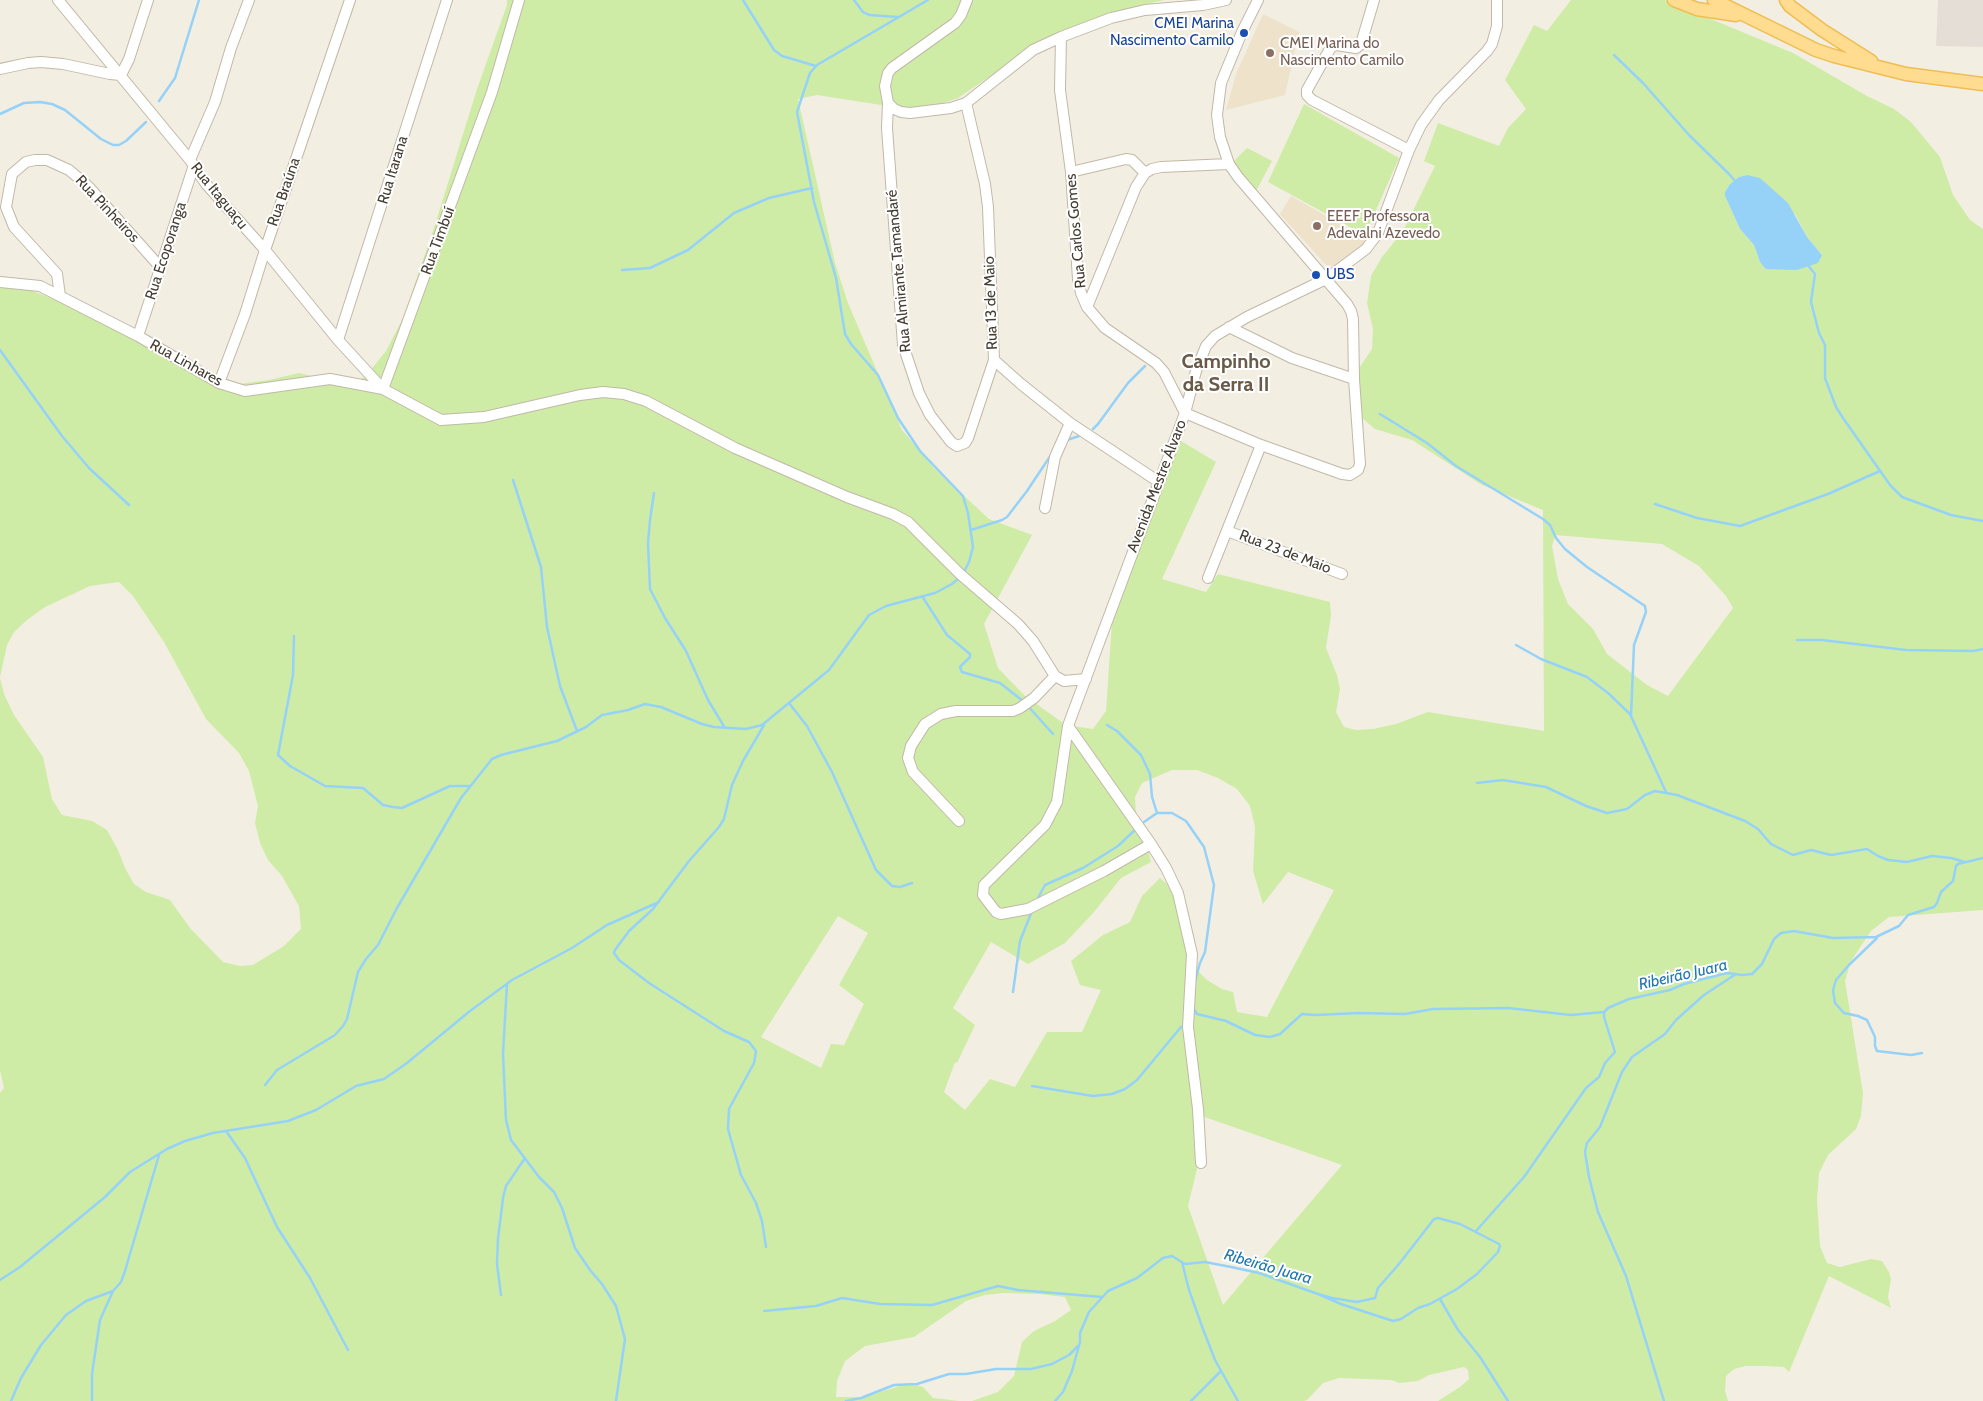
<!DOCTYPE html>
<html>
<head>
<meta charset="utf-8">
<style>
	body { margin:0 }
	canvas { display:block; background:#f3eee2 }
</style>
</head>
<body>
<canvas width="1983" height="1401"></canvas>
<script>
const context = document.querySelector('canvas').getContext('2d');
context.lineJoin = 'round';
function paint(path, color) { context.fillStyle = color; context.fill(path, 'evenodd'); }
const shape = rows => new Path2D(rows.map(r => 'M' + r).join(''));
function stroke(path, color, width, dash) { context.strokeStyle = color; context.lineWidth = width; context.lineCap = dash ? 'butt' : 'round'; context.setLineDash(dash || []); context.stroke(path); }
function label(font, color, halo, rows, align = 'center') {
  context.font = font + ' Cabin,sans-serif'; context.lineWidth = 4; context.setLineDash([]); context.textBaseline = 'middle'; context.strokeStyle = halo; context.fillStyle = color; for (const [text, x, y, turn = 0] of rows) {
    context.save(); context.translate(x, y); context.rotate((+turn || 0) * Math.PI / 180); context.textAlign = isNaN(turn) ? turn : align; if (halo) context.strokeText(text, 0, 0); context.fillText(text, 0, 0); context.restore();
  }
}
paint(shape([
	[1938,0,1983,0,1983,47,1936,46]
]), '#e5ded7');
paint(shape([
	[1263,14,1299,32,1285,95,1226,110,1236,74],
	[1291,196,1365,238,1362,246,1343,263,1335,266,1326,265,1280,214]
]), '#eee3ca');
paint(shape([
	[507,0,1164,0,1109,13,1047,38,958,98,920,111,817,95,798,99,835,263,848,303,902,430,934,468,989,519,1032,535,984,624,998,668,1025,696,1066,725,1093,729,1106,711,1112,622,1119,578,1137,526,1181,441,1216,462,1162,579,1206,592,1218,574,1330,602,1331,615,1326,648,1337,675,1340,689,1336,712,1344,727,1356,730,1373,729,1396,724,1428,712,1544,731,1543,510,1482,485,1412,440,1375,429,1361,417,1357,371,1372,349,1373,329,1367,303,1371,276,1382,257,1403,231,1435,166,1424,161,1438,123,1499,146,1508,128,1526,109,1505,80,1534,25,1547,31,1571,0,1665,0,1793,53,1867,96,1894,109,1911,122,1940,157,1953,195,1970,220,1983,229,1983,910,1889,917,1871,931,1851,961,1845,981,1863,1093,1861,1116,1856,1129,1828,1155,1819,1173,1817,1200,1820,1246,1827,1263,1840,1267,1871,1259,1882,1261,1889,1272,1891,1279,1888,1297,1891,1308,1829,1276,1789,1372,1784,1367,1765,1366,1746,1366,1734,1369,1726,1376,1725,1391,1728,1401,1438,1401,1460,1387,1469,1379,1468,1370,1464,1367,1429,1375,1418,1381,1399,1383,1392,1380,1339,1378,1323,1383,1307,1400,1304,1401,972,1401,998,1392,1014,1376,1022,1342,1034,1331,1055,1321,1071,1310,1065,1297,1039,1294,1004,1293,985,1295,966,1301,914,1337,865,1346,845,1361,837,1381,836,1397,863,1397,910,1383,923,1387,933,1398,959,1401,0,1401,0,1093,4,1088,0,1070,0,678,4,694,14,715,43,757,52,799,62,815,92,821,107,830,118,850,125,868,134,884,146,892,170,900,190,928,223,962,240,966,253,965,284,946,301,929,299,906,282,876,268,860,260,843,255,823,258,806,249,771,239,753,206,719,164,642,133,596,119,582,90,586,45,607,27,620,14,632,7,645,0,677,0,278,111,322,188,362,239,384,269,380,299,373,332,381,353,383,366,376,386,351,403,318,434,228,477,89,507,5],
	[1747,175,1795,214,1807,237,1822,255,1760,262,1754,245,1740,229,1725,196,1725,192,1730,184,1739,177],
	[1555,535,1662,544,1699,566,1726,596,1733,608,1668,696,1647,685,1607,654,1593,629,1568,604,1558,579,1552,546],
	[1172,770,1197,770,1218,778,1237,789,1250,806,1255,827,1253,871,1263,904,1288,872,1334,890,1267,1017,1237,1012,1233,992,1222,989,1207,980,1198,971,1192,961,1179,911,1173,896,1167,884,1160,878,1142,896,1130,922,1103,935,1071,961,1080,985,1101,990,1082,1032,1047,1032,1015,1087,990,1079,965,1110,944,1092,955,1062,957,1063,975,1025,953,1008,991,942,1028,964,1065,943,1094,912,1121,878,1151,862,1144,832,1136,814,1135,797,1142,783],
	[838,916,868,933,839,985,864,1004,844,1045,831,1044,821,1068,761,1037],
	[1196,1114,1342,1165,1223,1305,1188,1206,1200,1156],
	[1304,104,1399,158,1365,235,1268,182],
	[1247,148,1272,161,1255,193,1231,164]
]), '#ceeca6');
paint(shape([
	[1747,175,1760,178,1788,203,1807,237,1822,255,1818,263,1797,270,1766,269,1760,262,1754,245,1740,229,1725,196,1725,192,1730,184,1739,177]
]), '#96d2f8');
stroke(shape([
	[743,0,774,50,782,56,816,66],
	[854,0,863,12,869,15,898,17],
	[928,0,817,65,810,73,797,112,814,202,836,278,845,334,851,344,878,375,898,418,920,451,963,496,968,513,973,547,969,562,963,574],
	[1614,55,1643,83,1689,135,1729,174,1736,182],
	[159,101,175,78,199,0],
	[0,114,24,103,40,102,52,104,65,110,101,139,113,145,119,145,126,141,146,122],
	[1807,264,1815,274,1811,302,1819,333,1825,345,1825,378,1836,407,1843,418,1890,485,1902,497,1951,515,1983,521],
	[622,270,650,268,688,250,734,213,769,198,812,188],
	[0,350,62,436,89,468,129,505],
	[1380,414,1427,443,1456,466,1543,519,1550,525,1556,538,1565,549,1587,567,1645,606,1646,612,1634,645,1631,716],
	[1093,429,1098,424,1128,383,1145,366],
	[1067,440,1079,436],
	[513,480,541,567,547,627,560,686,577,731],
	[654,493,650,520,648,543,650,589,665,618,686,651,708,700,725,728],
	[1655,504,1697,518,1740,526,1828,494,1880,471],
	[971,530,1002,520,1007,517,1027,491,1051,455],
	[922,596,947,635,970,654,970,657,960,667,962,672,1000,683,1023,701],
	[294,636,293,675,278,755,290,766,325,786,363,788,383,805,393,807,402,808,450,786,470,786],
	[1797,640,1822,640,1906,650,1973,651,1983,649],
	[1516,645,1541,659,1587,677,1608,693,1630,714,1666,792],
	[789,703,807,726,832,772,876,870,892,886,900,887,912,883],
	[1027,705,1053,734],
	[764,725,743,761,732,785,724,819,719,827,689,861,653,909,629,931,615,950,614,953,619,960,649,983,724,1031,749,1042,756,1051,754,1063,729,1109,728,1129,741,1175,756,1203,762,1221,766,1247],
	[1107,725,1117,731,1141,755,1150,774,1152,797,1157,813],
	[1477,783,1503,780,1546,787,1586,806,1607,813,1627,809,1645,795,1655,791,1677,795,1745,821,1758,829,1771,844,1793,855,1811,850,1831,855,1867,849,1878,856,1888,860,1907,862,1932,856,1951,858,1965,862],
	[1144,822,1157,813,1172,813,1186,821,1204,847,1214,885,1205,952,1200,963,1195,981],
	[1038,898,1045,885,1083,868,1118,846,1136,829],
	[1877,938,1849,965,1836,980,1833,990,1835,1003,1844,1013,1858,1016,1867,1020,1875,1037,1875,1046,1877,1051,1911,1055,1922,1053],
	[507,984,503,1054,506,1120,511,1140,539,1177,554,1192,562,1208,575,1248,590,1270,602,1284,616,1306,625,1339,616,1401],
	[1013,992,1020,941,1032,911],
	[1194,1009,1197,1014,1226,1021,1255,1035,1270,1037,1280,1034,1302,1014,1315,1015,1359,1013,1405,1014,1433,1009,1508,1008,1571,1015,1604,1012],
	[1604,1012,1608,1008,1629,999,1670,990,1684,984,1727,973,1742,975,1752,974,1762,964,1774,939,1781,933,1794,931,1833,938,1876,937,1899,926,1908,915,1934,907,1937,903,1941,892,1953,881,1956,866,1958,864,1983,858],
	[265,1085,277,1070,335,1035,343,1026,347,1019,358,972,366,959,378,945,397,908,461,798,492,759,501,755,557,741,586,727,602,715,628,710,645,704,661,707,702,724,714,727,746,729,762,725,829,670,869,615,886,606,935,593,952,584,959,578],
	[1032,1086,1093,1096,1112,1094,1125,1089,1137,1080,1181,1027],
	[226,1131,245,1158,277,1227,310,1278,348,1350],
	[1476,1231,1524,1177,1586,1088,1599,1077,1605,1063,1615,1052,1604,1017,1604,1012],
	[1182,1262,1189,1290,1203,1329,1215,1360,1238,1401],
	[0,1280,20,1267,105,1197,130,1172,167,1149,185,1141,213,1133,288,1121,316,1110,356,1086,384,1079,407,1063,470,1011,512,980,572,948,607,925,659,902],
	[501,1295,497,1264,498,1239,503,1198,506,1186,525,1158],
	[1440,1299,1458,1330,1480,1357,1508,1401],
	[764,1311,816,1306,842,1298,880,1304,932,1305,998,1286,1018,1290,1102,1297],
	[11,1401,21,1378,41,1345,66,1315,86,1301,113,1291],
	[92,1401,92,1374,100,1320,113,1291,121,1282,125,1271,159,1155],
	[846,1401,861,1398,894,1385,917,1384,949,1374,966,1374,996,1369,1031,1369,1052,1364,1069,1355,1078,1346],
	[1055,1401,1063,1392,1072,1371,1080,1342,1080,1333,1089,1312,1108,1291,1137,1278,1163,1258,1172,1256,1185,1264,1205,1262,1231,1267,1259,1273,1318,1294,1332,1298,1357,1302,1375,1298,1378,1288,1399,1264,1434,1219,1438,1218,1460,1224,1499,1244,1500,1246,1498,1252,1477,1274,1457,1289,1430,1304,1418,1308,1401,1319,1393,1321,1341,1304,1318,1294],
	[1191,1401,1221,1371],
	[1664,1401,1626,1276,1598,1212,1589,1177,1585,1152,1587,1143,1600,1127,1622,1072,1632,1057,1665,1034,1676,1020,1704,995,1736,974]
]), '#96d2f8', 2.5);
const minor = shape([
	[58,0,190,160,206,184,265,250,338,340,383,389],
	[967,0,961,15,955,23,892,68,888,73,885,86,888,103,894,109,901,112,910,113,951,108,966,103,1033,50,1061,37,1111,18,1145,10,1203,5,1226,0],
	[1374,0,1361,44,1356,48,1336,45,1331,47,1307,90,1307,95,1312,100,1409,150],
	[1061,37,1060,90,1071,172,1078,279,1081,293,1087,307,1105,328,1156,363,1164,372,1185,413,1261,445,1342,474,1350,475,1358,470,1360,464,1354,379,1353,319,1351,311,1347,304,1238,177,1229,164,1220,137,1217,115,1221,83,1242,32,1258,0],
	[0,69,28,63,41,62,63,64,110,74,121,75],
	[121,75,129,59,148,0],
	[888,103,887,128,903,345,919,393,930,415,951,442,957,446,965,443,968,438,994,360],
	[966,103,985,184,988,207,994,360,1021,384,1070,423,1159,482],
	[190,160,215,102,231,48,249,0],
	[1071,172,1126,159,1132,160,1145,173],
	[0,282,40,286,138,336,219,383,245,391,330,379,383,389,441,420,484,417,580,395,603,392,624,394,646,401,735,448,847,497,893,514,908,522,960,574,1018,624,1033,641,1055,676,1064,681,1086,679],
	[60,296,57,274,14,227,6,207,12,174,26,162,35,160,47,160,69,170,88,186,161,268],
	[1087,307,1136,187,1145,173,1152,169,1161,167,1229,164],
	[1229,327,1292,358,1354,379],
	[138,336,194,165],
	[338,340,447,0],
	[219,383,245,314,265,250,350,0],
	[383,389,492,92,519,0],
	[1045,508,1055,457,1070,423],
	[1227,531,1342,574],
	[1208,578,1261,445],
	[1068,726,1151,844,1166,868,1178,893,1192,954,1188,1027,1198,1109,1201,1163],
	[959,821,913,772,908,758,911,746,925,724,941,714,956,711,1013,711,1020,708,1034,698,1055,676],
	[1151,844,1104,871,1028,909,1001,914,996,912,983,895,984,885,1045,825,1057,802,1068,726,1072,715,1185,413,1196,371,1206,346,1215,336,1247,317,1326,279,1366,249,1378,233,1409,150,1421,125,1439,100,1487,51,1492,44,1497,26,1497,0]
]);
const major = shape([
	[1674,0,1697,9,1736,15],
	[1714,0,1816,50,1834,56,1906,74,1983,84],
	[1786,0,1790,6,1822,30,1871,61]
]);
stroke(minor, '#c2b8a7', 12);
stroke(major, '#f0bd53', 15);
stroke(minor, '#fff', 10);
stroke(major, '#ffdc8f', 12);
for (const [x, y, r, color] of [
	[1244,33,5,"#1a4fb4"],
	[1270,53,5,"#8d6e63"],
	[1317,226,5,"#8d6e63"],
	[1316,275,5,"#1a4fb4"]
]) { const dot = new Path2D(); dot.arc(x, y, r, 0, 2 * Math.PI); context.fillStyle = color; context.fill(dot); stroke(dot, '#fff', 2); }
label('15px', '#164399', '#fff', [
	["CMEI Marina",1234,24],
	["Nascimento Camilo",1234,41],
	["UBS",1326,275,"left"]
], 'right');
label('15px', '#785e54', '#fff', [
	["CMEI Marina do",1280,44],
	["Nascimento Camilo",1280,61],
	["EEEF Professora",1327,217],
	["Adevalni Azevedo",1327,234]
], 'left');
label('15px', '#453d32', '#fff', [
	["Rua Itarana",393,170,-73],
	["Rua Braúna",284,192,-71],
	["Rua Itaguaçu",219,196,51],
	["Rua Pinheiros",107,209,47],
	["Rua Carlos Gomes",1076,231,-95],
	["Rua Timbuí",438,241,-70],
	["Rua Ecoporanga",166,251,-72],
	["Rua Almirante Tamandaré",899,271,-95],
	["Rua 13 de Maio",991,303,-92],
	["Rua Linhares",186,363,29],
	["Avenida Mestre Álvaro",1157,486,-69],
	["Rua 23 de Maio",1285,552,21]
]);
label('italic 16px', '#2079b2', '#fff', [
	["Ribeirão Juara",1683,975,-13],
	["Ribeirão Juara",1268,1267,16]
]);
label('bold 20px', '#695b48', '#fff', [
	["Campinho",1226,362],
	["da Serra II",1226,385]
]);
</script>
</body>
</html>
